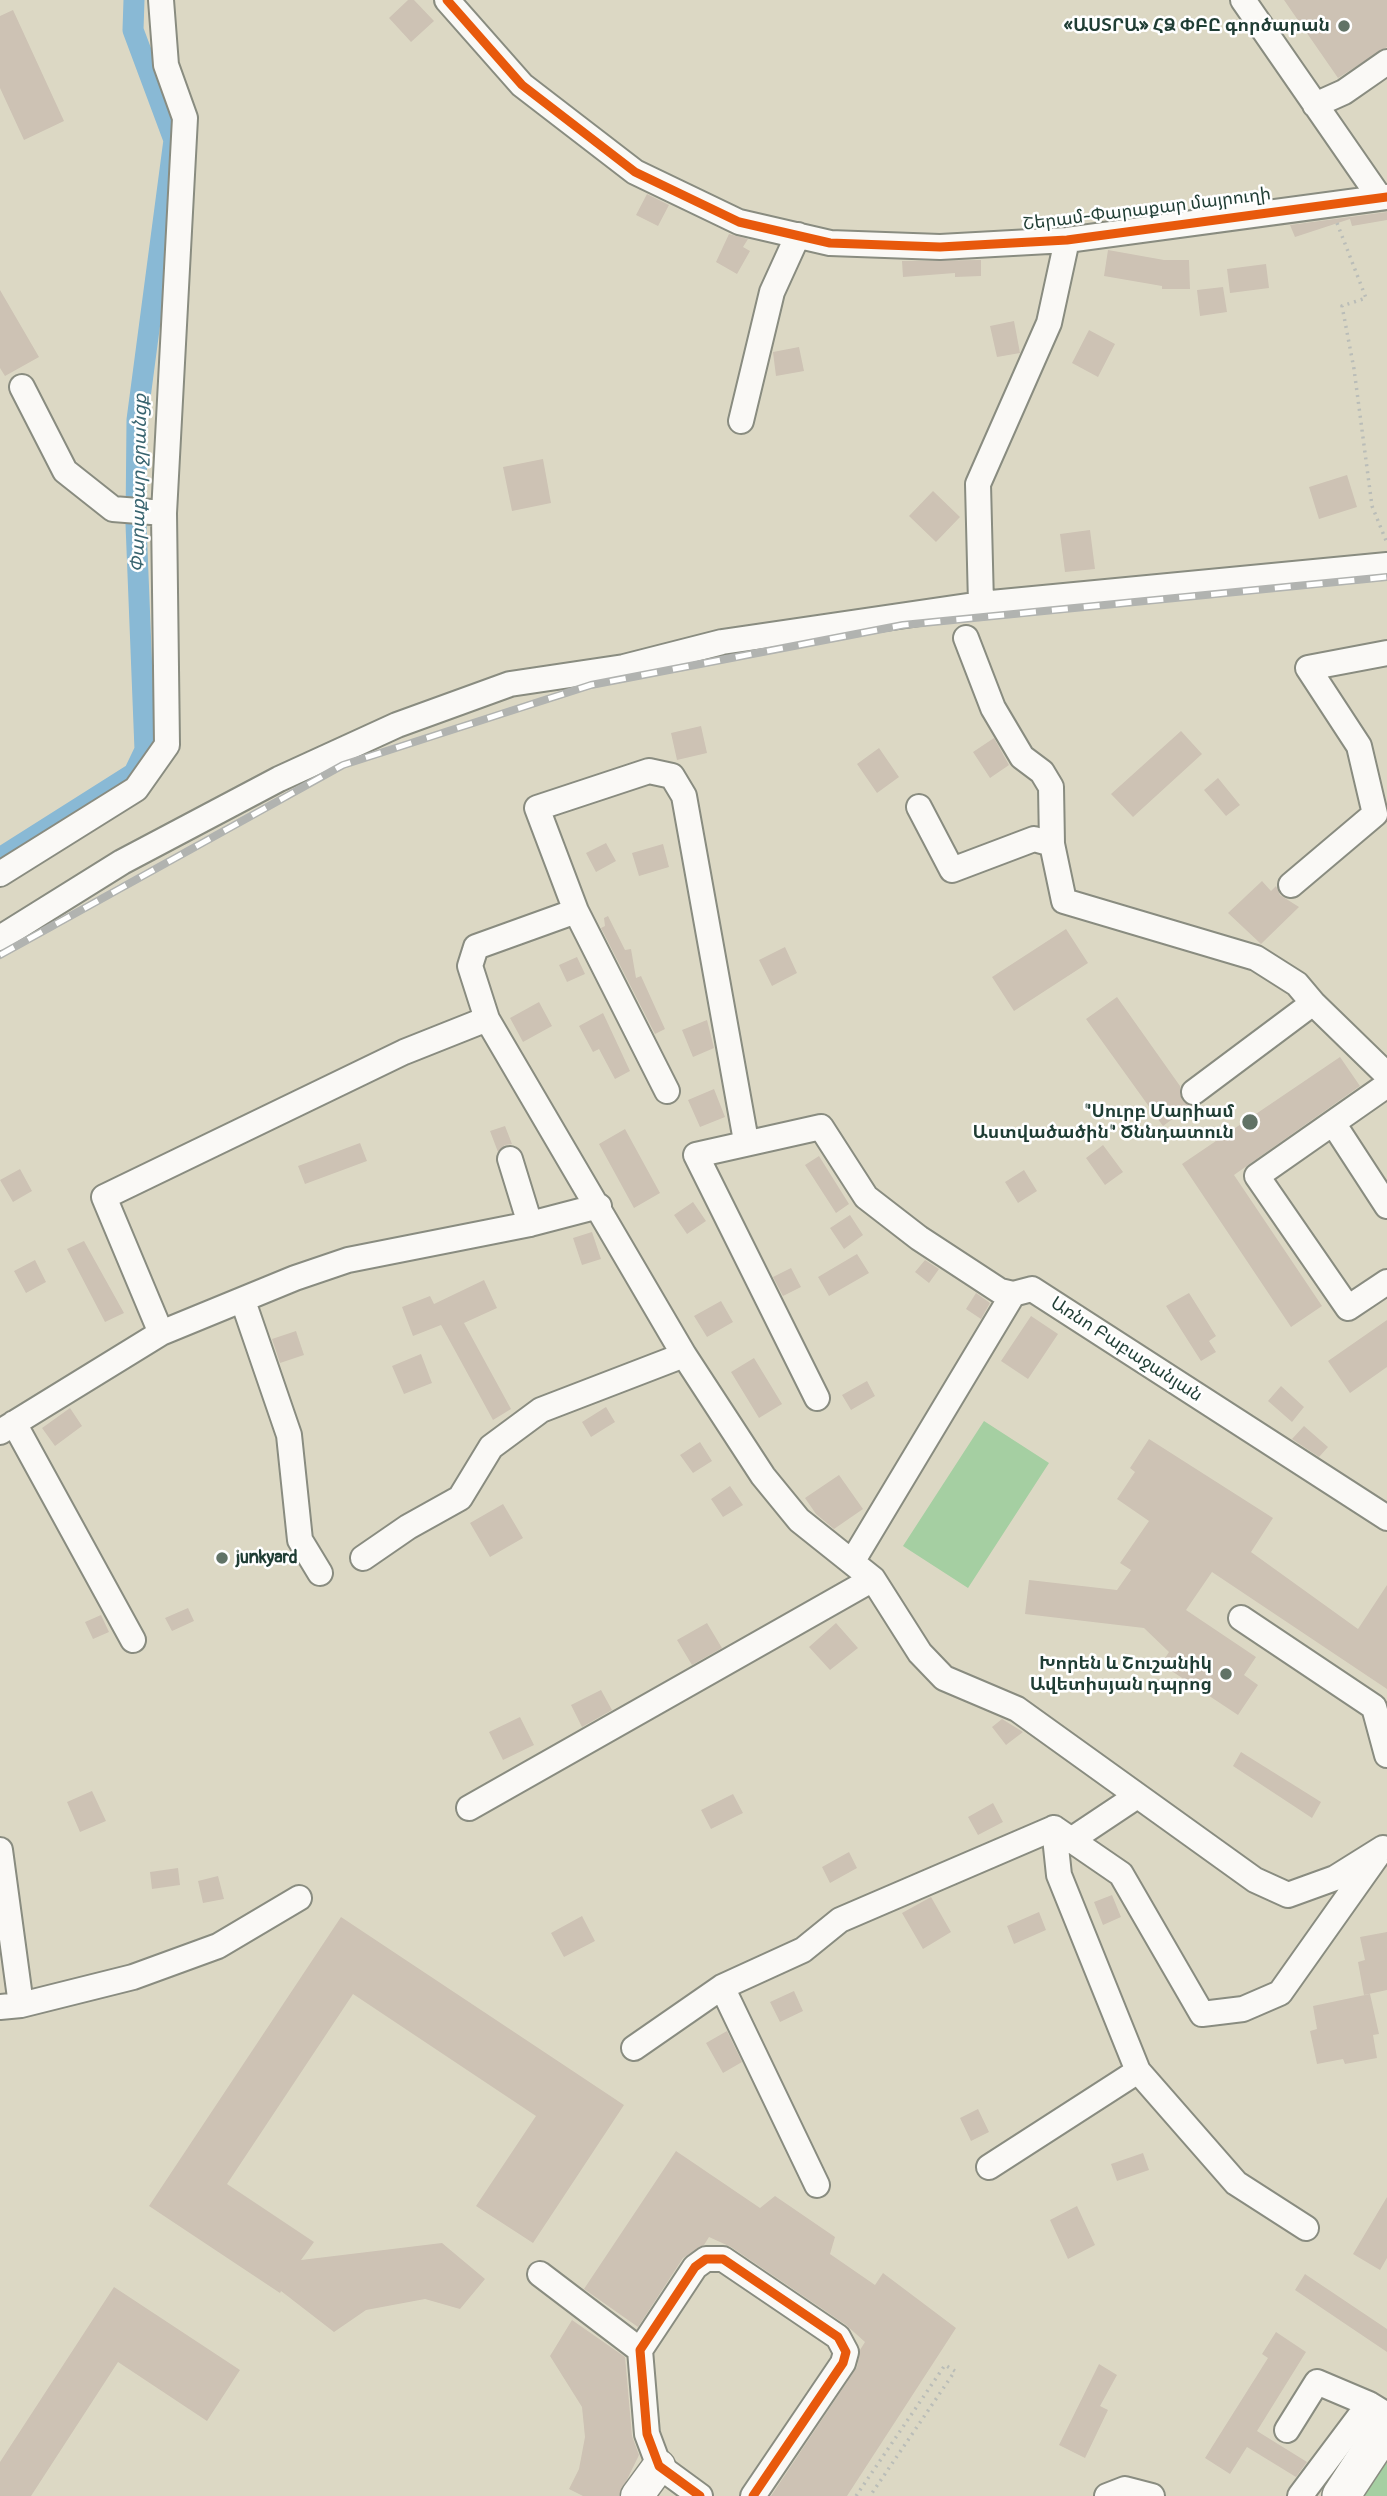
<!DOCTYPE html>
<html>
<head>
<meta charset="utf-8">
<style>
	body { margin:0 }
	canvas { display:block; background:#dcd8c4 }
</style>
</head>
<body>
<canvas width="1387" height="2496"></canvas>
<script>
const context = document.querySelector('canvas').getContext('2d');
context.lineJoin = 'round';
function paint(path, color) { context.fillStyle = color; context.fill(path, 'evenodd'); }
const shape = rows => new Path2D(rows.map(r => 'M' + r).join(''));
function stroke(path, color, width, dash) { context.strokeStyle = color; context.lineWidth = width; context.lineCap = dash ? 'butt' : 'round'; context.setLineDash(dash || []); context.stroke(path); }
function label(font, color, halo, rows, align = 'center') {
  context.font = font + ' Pangolin,"Noto Sans Armenian",sans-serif'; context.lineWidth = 5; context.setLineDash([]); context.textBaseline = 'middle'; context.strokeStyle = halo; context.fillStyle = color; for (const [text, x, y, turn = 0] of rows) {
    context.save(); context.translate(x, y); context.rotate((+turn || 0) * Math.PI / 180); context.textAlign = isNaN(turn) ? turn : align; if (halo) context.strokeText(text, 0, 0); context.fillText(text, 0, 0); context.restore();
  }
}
paint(shape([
	[984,1421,1049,1463,968,1588,903,1546],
	[1387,2462,1387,2496,1364,2496]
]), '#a5cfa2');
stroke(shape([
	[0,858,134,773,145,750,136,524,137,420,174,140,133,30,134,0]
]), '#89b9d5', 21);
paint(shape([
	[408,0,414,0,434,21,411,42,389,18],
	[1284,0,1387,0,1387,47,1338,78],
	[13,10,64,121,24,140,0,88,0,16],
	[647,194,669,205,658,226,636,215],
	[1387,212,1387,220,1352,226,1350,219,1295,237,1290,225],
	[729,234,748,239,743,247,750,251,737,274,716,262],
	[1108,250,1164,260,1189,260,1190,289,1162,289,1162,286,1104,276],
	[981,260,981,276,955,277,955,273,903,277,902,261],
	[1266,264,1269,288,1230,293,1227,269],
	[1223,287,1227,312,1200,316,1197,290],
	[0,290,39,357,5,376,0,368],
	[1014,321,1020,353,997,357,990,326],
	[1089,330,1115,344,1098,377,1072,363],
	[799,347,804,371,776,376,773,352],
	[543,459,551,503,512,511,503,467],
	[1347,475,1357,507,1319,519,1309,487],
	[933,491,960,517,936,542,909,516],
	[1090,530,1095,569,1065,572,1060,534],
	[701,726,707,753,677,760,671,733],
	[1181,731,1202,754,1133,817,1111,794],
	[994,738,1009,765,990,778,973,752],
	[879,748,899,777,877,793,857,764],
	[1218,778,1240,805,1226,816,1204,790],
	[606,843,616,861,596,872,586,853],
	[663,844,669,867,639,876,632,853],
	[1262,881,1271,891,1276,886,1280,895,1299,907,1261,944,1228,913],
	[608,916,625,950,631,949,636,978,641,976,665,1029,655,1034,601,928,605,926,604,918],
	[1066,929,1088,963,1014,1011,992,977],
	[785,947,797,973,772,986,759,960],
	[577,957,585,974,567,982,559,965],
	[1117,997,1180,1086,1182,1100,1190,1106,1163,1126,1086,1019],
	[539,1002,552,1026,523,1042,510,1018],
	[603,1013,630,1071,615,1079,599,1049,593,1052,579,1026],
	[707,1020,714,1048,693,1057,682,1030],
	[1340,1057,1360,1086,1234,1175,1322,1306,1291,1327,1182,1164],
	[714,1089,725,1117,700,1127,688,1100],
	[505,1126,512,1144,505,1145,498,1152,490,1131],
	[625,1129,660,1193,634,1208,599,1144],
	[360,1143,367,1161,305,1184,298,1166],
	[1103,1145,1123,1172,1105,1185,1086,1158],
	[819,1156,849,1204,836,1213,805,1165],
	[20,1169,32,1191,13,1202,0,1180],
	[1024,1170,1037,1191,1018,1203,1005,1182],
	[693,1202,706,1221,687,1234,674,1215],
	[850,1215,863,1235,844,1249,830,1228],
	[592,1232,601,1259,582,1265,573,1238],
	[84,1241,124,1313,105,1322,67,1249],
	[857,1254,869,1273,829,1296,818,1277],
	[35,1260,46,1282,26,1293,14,1271],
	[925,1260,939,1269,929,1283,915,1272],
	[791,1268,801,1287,783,1296,773,1277],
	[484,1280,497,1308,464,1323,511,1409,493,1420,441,1325,413,1336,402,1307,430,1296,434,1304],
	[976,1293,990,1303,981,1319,966,1309],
	[1189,1293,1216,1336,1209,1341,1216,1352,1201,1361,1166,1306],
	[721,1301,733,1322,707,1337,694,1316],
	[1031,1316,1058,1334,1028,1379,1001,1361],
	[1387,1320,1387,1367,1350,1393,1328,1361],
	[296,1331,304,1355,280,1363,272,1339],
	[421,1354,432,1383,404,1394,392,1366],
	[754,1358,782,1404,759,1418,731,1372],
	[867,1381,875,1396,851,1410,842,1395],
	[1281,1386,1304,1407,1292,1422,1268,1401],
	[606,1407,615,1422,591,1437,582,1422],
	[70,1408,82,1426,55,1446,42,1428],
	[1304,1426,1328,1447,1319,1457,1292,1439],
	[1149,1439,1273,1518,1251,1552,1358,1629,1387,1585,1387,1689,1212,1572,1186,1610,1256,1657,1244,1675,1258,1685,1238,1715,1161,1664,1169,1652,1144,1628,1025,1614,1029,1580,1117,1590,1131,1570,1120,1563,1149,1521,1117,1499,1135,1472,1130,1468],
	[700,1442,712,1461,693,1473,680,1455],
	[839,1475,863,1509,834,1529,816,1514,805,1498],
	[730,1486,743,1505,723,1517,711,1499],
	[503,1504,523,1538,490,1557,470,1523],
	[188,1608,194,1621,172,1631,165,1618],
	[101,1615,109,1632,93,1639,85,1622],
	[707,1623,722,1648,692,1665,677,1640],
	[836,1623,858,1648,830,1670,809,1647],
	[601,1690,612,1710,582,1727,571,1705],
	[520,1717,534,1745,503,1760,489,1732],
	[1002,1719,1023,1732,1006,1745,992,1727],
	[1241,1752,1321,1802,1312,1818,1233,1766],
	[92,1791,106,1821,80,1832,67,1802],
	[733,1794,743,1813,711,1829,701,1810],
	[993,1803,1003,1822,978,1835,968,1817],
	[849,1852,857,1868,830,1883,822,1867],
	[178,1868,180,1885,152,1889,150,1872],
	[218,1876,224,1899,203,1903,198,1881],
	[1112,1895,1121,1917,1103,1925,1094,1902],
	[931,1897,951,1932,923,1949,902,1913],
	[1039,1912,1046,1930,1014,1944,1007,1926],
	[582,1916,595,1941,564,1957,551,1933],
	[341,1917,624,2105,533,2243,476,2206,536,2116,353,1994,227,2184,314,2242,301,2260,442,2243,485,2279,460,2309,425,2299,366,2310,334,2332,281,2291,280,2293,149,2206],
	[1387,1932,1387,1990,1364,1995,1358,1962,1365,1960,1360,1937],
	[794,1991,803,2011,780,2022,770,2002],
	[1370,1994,1379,2034,1373,2035,1377,2058,1345,2064,1343,2059,1317,2064,1310,2031,1317,2029,1313,2006],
	[727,2031,742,2062,723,2073,706,2043],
	[978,2109,989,2132,971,2141,960,2118],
	[676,2151,760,2208,775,2196,835,2237,830,2254,875,2285,883,2273,956,2328,847,2496,771,2496,857,2367,860,2350,865,2342,846,2325,731,2247,709,2237,704,2245,683,2258,638,2327,584,2289],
	[1143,2153,1149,2170,1117,2181,1111,2164],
	[1387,2197,1387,2258,1380,2270,1353,2254],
	[1077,2206,1095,2245,1068,2259,1050,2220],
	[1305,2274,1387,2329,1387,2352,1295,2290],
	[114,2287,240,2370,207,2421,118,2362,31,2496,0,2496,0,2462],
	[572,2320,625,2357,632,2436,639,2455,619,2496,583,2496,569,2489,579,2469,585,2437,582,2407,550,2356],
	[1276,2332,1306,2352,1257,2431,1307,2462,1296,2477,1247,2447,1230,2474,1205,2458,1268,2358,1262,2354],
	[1099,2364,1117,2375,1100,2406,1108,2410,1085,2458,1059,2445]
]), '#cdc2b4');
const minor = shape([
	[447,0,522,85,635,172,739,222,830,243,940,247,1067,240,1387,197],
	[1243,0,1380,198],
	[1315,105,1344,92,1387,62],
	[22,387,65,471,113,509,164,513],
	[741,421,772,292,798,235],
	[981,604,978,484,1049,323,1067,240],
	[966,638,993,708,1022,757,1042,772,1051,787,1052,844,1064,901,1256,958,1297,984,1313,1003],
	[919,807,952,870,1034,839,1052,844],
	[0,874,136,789,167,745,164,513,185,118,166,65,161,0],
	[1291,885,1375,814,1359,746,1308,668,1387,653],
	[576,911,476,947,470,966,487,1019,684,1355,763,1476,799,1520,873,1579,920,1653,944,1678,1017,1709,1255,1880,1288,1895,1335,1878,1383,1848],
	[0,938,122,862,279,779,397,725,510,684,624,667,722,642,981,604,1387,565],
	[1387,1085,1257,1176,1348,1308,1387,1282],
	[667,1091,576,911,537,808,649,771,672,776,684,796,746,1141],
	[1194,1092,1313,1003,1387,1075],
	[1333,1123,1387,1206],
	[510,1159,530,1224],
	[243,1301,289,1435,300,1540,320,1573],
	[161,1333,104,1197,404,1052,487,1019],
	[817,1398,696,1155,821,1127,866,1197,919,1238,1000,1291,1013,1294,1032,1289,1387,1518],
	[14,1423,133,1640],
	[0,1432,161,1333,295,1278,348,1260,530,1224,599,1206],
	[363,1558,408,1527,460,1498,491,1447,541,1410,684,1355],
	[852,1562,1013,1294],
	[1241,1618,1374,1707,1387,1755],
	[469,1808,873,1579],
	[1054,1828,1121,1874,1202,2014,1243,2009,1280,1993,1377,1856],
	[1054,1828,1059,1875,1138,2071,1236,2183,1306,2228],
	[1071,1840,1137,1796],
	[0,1850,21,2005],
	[722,1987,817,2185],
	[0,2007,21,2005,133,1977,218,1946,299,1898],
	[634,2048,722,1987,803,1950,840,1920,1054,1828],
	[989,2167,1138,2071],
	[540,2274,640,2350],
	[1287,2430,1317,2382,1369,2404],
	[700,2496,659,2466,647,2434,640,2350,695,2267,706,2259,723,2259,838,2337,846,2352,843,2363,753,2496],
	[1107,2496,1125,2489,1152,2496],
	[1300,2496,1369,2404,1387,2415]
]);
const major = shape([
	[637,2496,659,2466]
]);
const highway = shape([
	[1341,2496,1387,2426]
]);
stroke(minor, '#898c80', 28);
stroke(major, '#898c80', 35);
stroke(highway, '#898c80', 40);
stroke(shape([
	[1337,223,1366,298,1342,306,1354,369,1372,506,1387,543],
	[856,2496,945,2365,955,2371,870,2496]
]), '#babdb8', 3.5, [2, 5]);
stroke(minor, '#faf9f6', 24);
stroke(major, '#faf9f6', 32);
stroke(highway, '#faf9f6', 37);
const rail = shape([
	[0,955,343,765,591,685,903,625,1387,577]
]);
stroke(rail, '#b1b3b0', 8);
stroke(rail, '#fff', 5, [16]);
stroke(shape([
	[447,0,522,85,635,172,739,222,830,243,940,247,1067,240,1387,197],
	[700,2496,659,2466,647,2434,640,2350,695,2267,706,2259,723,2259,838,2337,846,2352,843,2363,753,2496]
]), '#e8590c', 9);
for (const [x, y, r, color] of [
	[1344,26,7,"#617366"],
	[1250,1122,9,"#617366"],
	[222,1558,7,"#617366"],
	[1226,1674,7,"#617366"]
]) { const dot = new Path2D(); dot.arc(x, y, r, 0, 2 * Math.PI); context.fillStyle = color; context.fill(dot); stroke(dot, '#fff', 2.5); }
label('bold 18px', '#1f3d34', '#fff', [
	["«ԱՍՏՐԱ» ՀՁ ՓԲԸ գործարան",1330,26],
	["\"Սուրբ Մարիամ",1234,1112],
	["Աստվածածին\" Ծննդատուն",1234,1133],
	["junkyard",236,1558,"left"],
	["Խորեն և Շուշանիկ",1212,1664],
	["Ավետիսյան դպրոց",1212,1685]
], 'right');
label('18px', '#1f3d34', '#fff', [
	["Շերամ-Փարաքար մայրուղի",1147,210,-7],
	["Առնո Բաբաջանյան",1126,1350,33]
]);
label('italic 19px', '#38646f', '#fff', [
	["Փարաքար ջրանցք",140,483,-89]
]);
</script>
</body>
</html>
